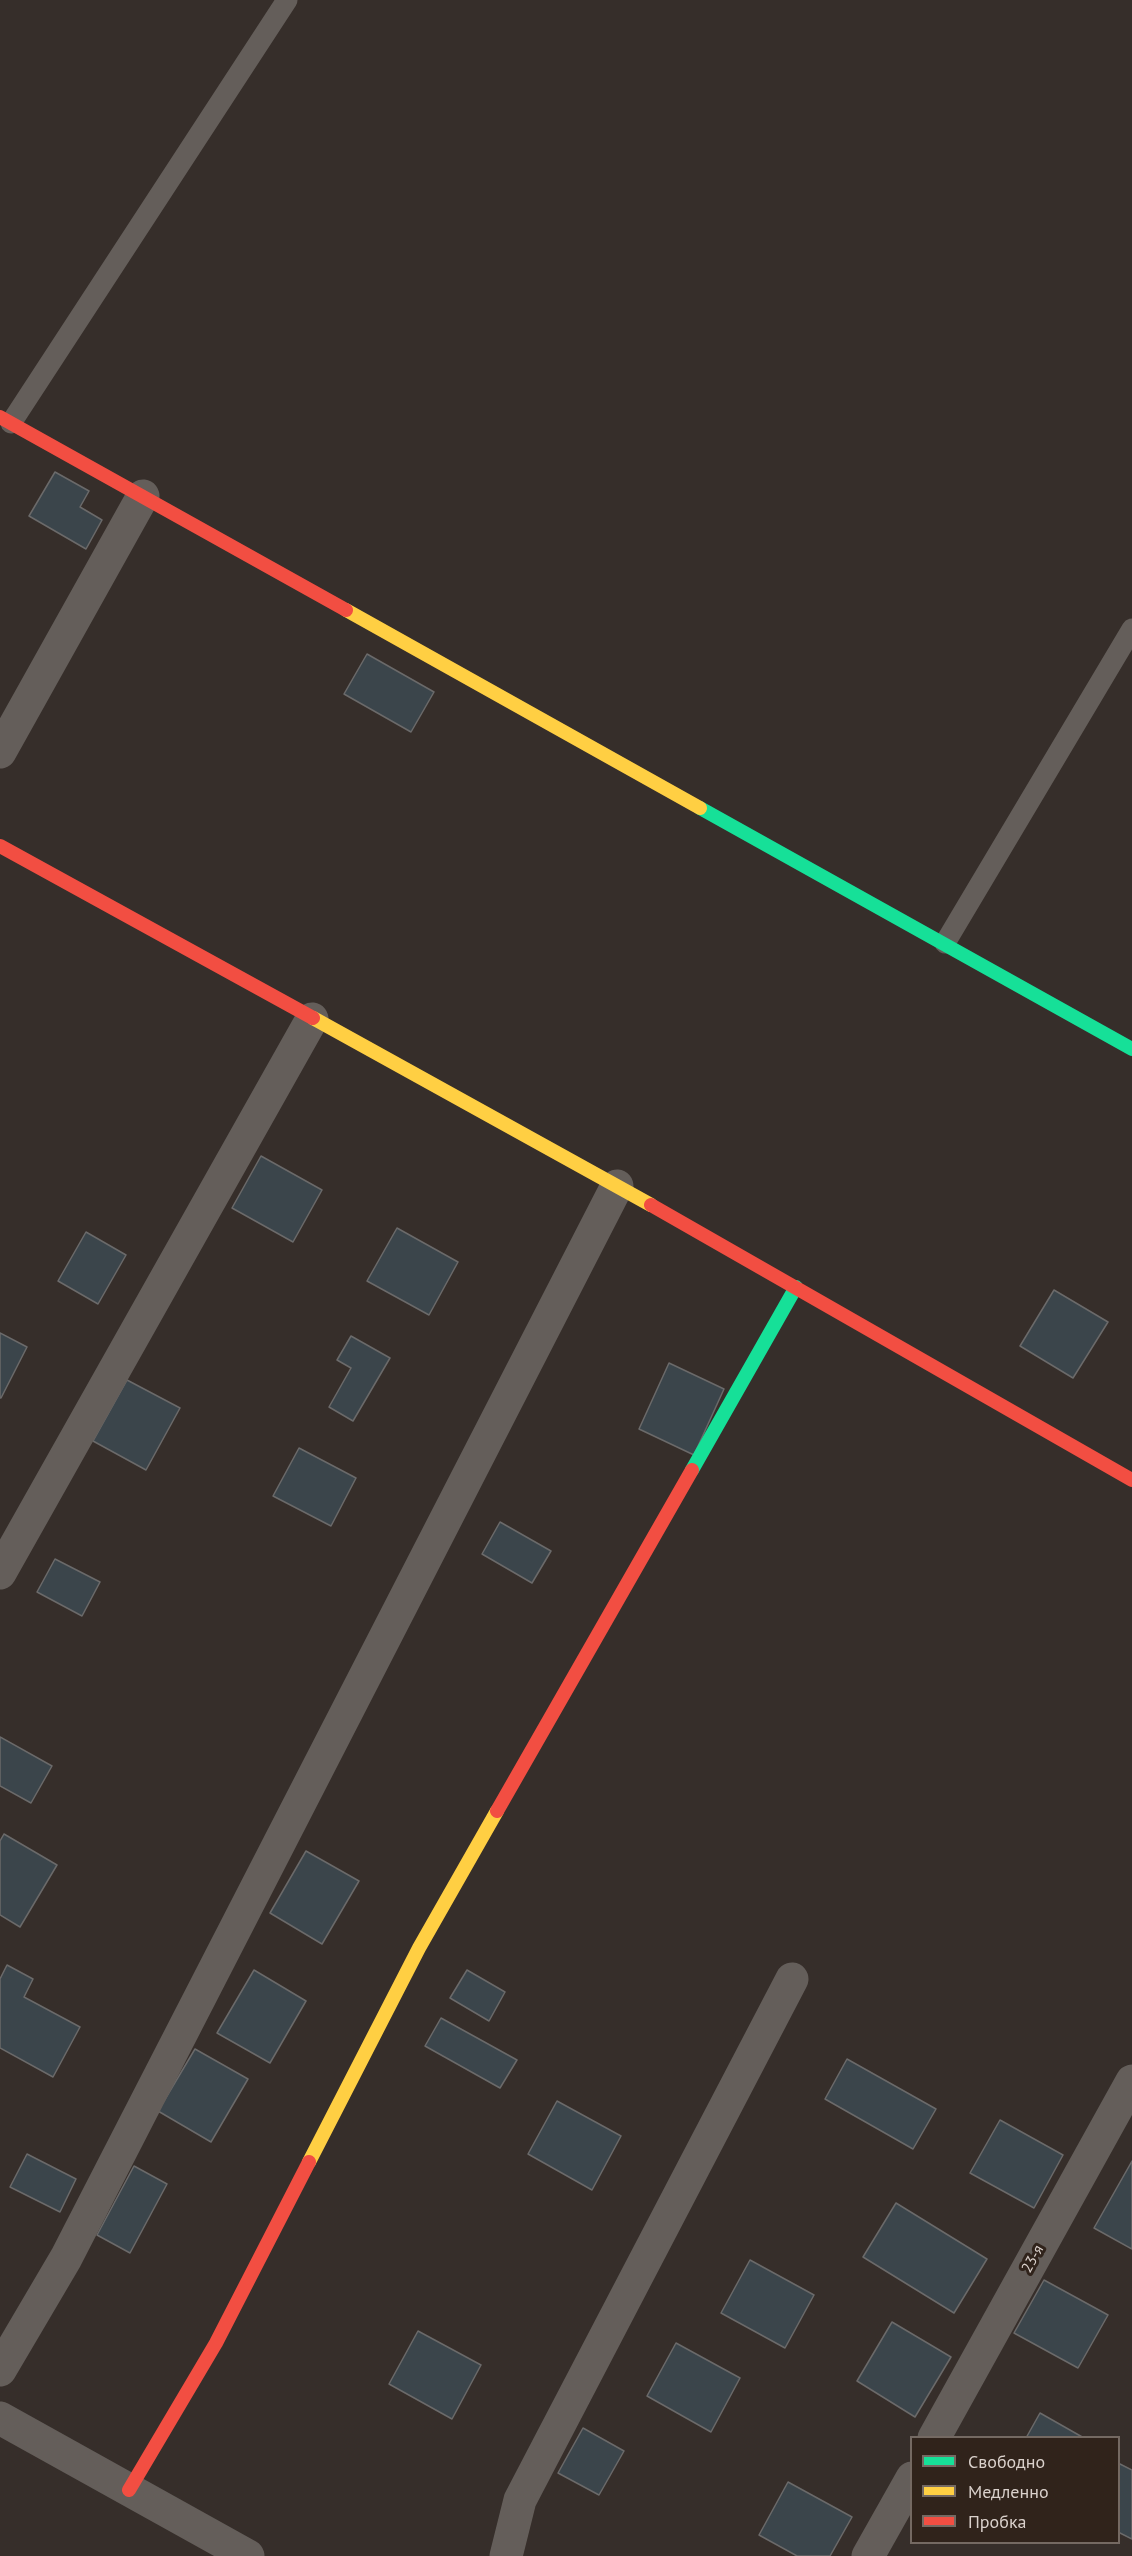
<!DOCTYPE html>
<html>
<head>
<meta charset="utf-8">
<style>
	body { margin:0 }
	#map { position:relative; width:1132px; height:2556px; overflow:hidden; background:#362e2a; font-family:"PT Sans",sans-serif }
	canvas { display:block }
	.legend { position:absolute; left:910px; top:2436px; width:210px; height:108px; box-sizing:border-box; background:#30231b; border:2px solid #746962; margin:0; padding:8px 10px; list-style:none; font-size:18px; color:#dad1cc }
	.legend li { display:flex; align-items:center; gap:12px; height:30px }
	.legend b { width:30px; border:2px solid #746962 }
</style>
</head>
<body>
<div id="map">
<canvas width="1132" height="2556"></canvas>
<ul class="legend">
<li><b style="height:8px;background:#16e098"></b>Свободно</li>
<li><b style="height:8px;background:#ffcf43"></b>Медленно</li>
<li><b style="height:8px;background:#f24e42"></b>Пробка</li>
</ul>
</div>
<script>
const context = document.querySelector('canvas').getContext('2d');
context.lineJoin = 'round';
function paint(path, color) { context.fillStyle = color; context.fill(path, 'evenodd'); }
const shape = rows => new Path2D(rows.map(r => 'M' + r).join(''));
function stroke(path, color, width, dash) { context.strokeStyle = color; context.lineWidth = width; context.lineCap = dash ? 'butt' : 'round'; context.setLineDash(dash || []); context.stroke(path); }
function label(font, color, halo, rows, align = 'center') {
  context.font = font + ' "PT Sans",sans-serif'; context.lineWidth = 6; context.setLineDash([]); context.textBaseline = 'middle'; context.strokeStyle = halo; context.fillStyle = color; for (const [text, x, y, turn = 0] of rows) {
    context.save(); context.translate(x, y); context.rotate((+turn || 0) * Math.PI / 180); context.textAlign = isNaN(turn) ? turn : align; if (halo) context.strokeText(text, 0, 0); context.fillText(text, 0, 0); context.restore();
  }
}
const building = shape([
	[55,472,89,491,80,507,102,520,86,549,29,516,55,472],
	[367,654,434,692,411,732,344,694,367,654],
	[261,1156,322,1190,293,1242,232,1208,261,1156],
	[397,1228,458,1262,429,1315,367,1281,397,1228],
	[86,1232,126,1255,98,1304,58,1281,86,1232],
	[1054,1290,1108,1322,1073,1378,1020,1346,1054,1290],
	[0,1333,27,1347,1,1398,0,1398,0,1333],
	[351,1336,390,1358,353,1421,329,1407,351,1368,337,1360,351,1336],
	[669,1363,724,1389,694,1455,639,1429,669,1363],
	[127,1380,180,1408,146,1470,93,1441,127,1380],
	[299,1448,356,1478,331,1526,273,1496,299,1448],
	[500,1522,551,1551,532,1583,482,1554,500,1522],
	[55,1559,100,1582,82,1616,37,1592,55,1559],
	[0,1737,52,1766,31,1803,0,1786,0,1737],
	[4,1834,57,1865,20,1927,0,1915,0,1841,4,1834],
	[306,1851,359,1881,322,1944,270,1913,306,1851],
	[7,1965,33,1979,24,1997,80,2027,53,2077,0,2048,0,1979,7,1965],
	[254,1970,306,2001,270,2063,217,2033,254,1970],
	[467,1970,505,1992,489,2021,450,1998,467,1970],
	[441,2018,517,2060,500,2088,425,2046,441,2018],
	[195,2049,248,2079,211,2142,158,2111,195,2049],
	[847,2059,936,2109,913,2149,825,2099,847,2059],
	[557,2101,621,2136,592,2190,528,2154,557,2101],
	[1000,2120,1063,2155,1034,2208,970,2173,1000,2120],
	[27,2154,76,2179,60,2212,10,2187,27,2154],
	[1132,2161,1132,2249,1094,2228,1132,2161],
	[134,2166,167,2184,130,2253,97,2235,134,2166],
	[896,2203,987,2259,954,2313,863,2257,896,2203],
	[750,2260,814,2295,785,2348,721,2313,750,2260],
	[1044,2280,1108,2315,1078,2368,1014,2333,1044,2280],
	[892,2322,951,2357,915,2417,857,2381,892,2322],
	[418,2331,481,2365,452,2419,389,2384,418,2331],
	[676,2343,740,2378,711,2432,647,2396,676,2343],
	[1040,2413,1084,2438,1026,2438,1040,2413],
	[583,2428,624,2451,599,2495,558,2473,583,2428],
	[1118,2463,1132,2470,1132,2539,1118,2532,1118,2463],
	[788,2482,852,2517,830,2556,797,2556,759,2535,788,2482]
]);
paint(building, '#3b454b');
stroke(building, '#6b6a6a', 1.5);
stroke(shape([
	[11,423,287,0],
	[945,943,1132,629]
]), '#645e5a', 21);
stroke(shape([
	[0,752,143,496],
	[0,1573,312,1019],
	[0,2370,66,2258,617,1186],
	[0,2418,248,2556],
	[934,2438,1132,2081],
	[506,2556,520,2500,792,1979],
	[868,2556,912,2478]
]), '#645e5a', 33);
stroke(shape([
	[700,808,1132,1049],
	[692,1470,796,1287]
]), '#16e098', 14);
stroke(shape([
	[346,610,700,808],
	[313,1018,651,1205],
	[309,2162,419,1948,497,1811]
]), '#ffcf43', 14);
stroke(shape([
	[0,417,346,610],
	[0,846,313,1018],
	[651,1205,1132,1480],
	[497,1811,692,1470],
	[129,2490,216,2343,309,2162]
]), '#f24e42', 14);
label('15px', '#dad1cc', '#30231b', [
	["23-я",1033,2259,-61]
]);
</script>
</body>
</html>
